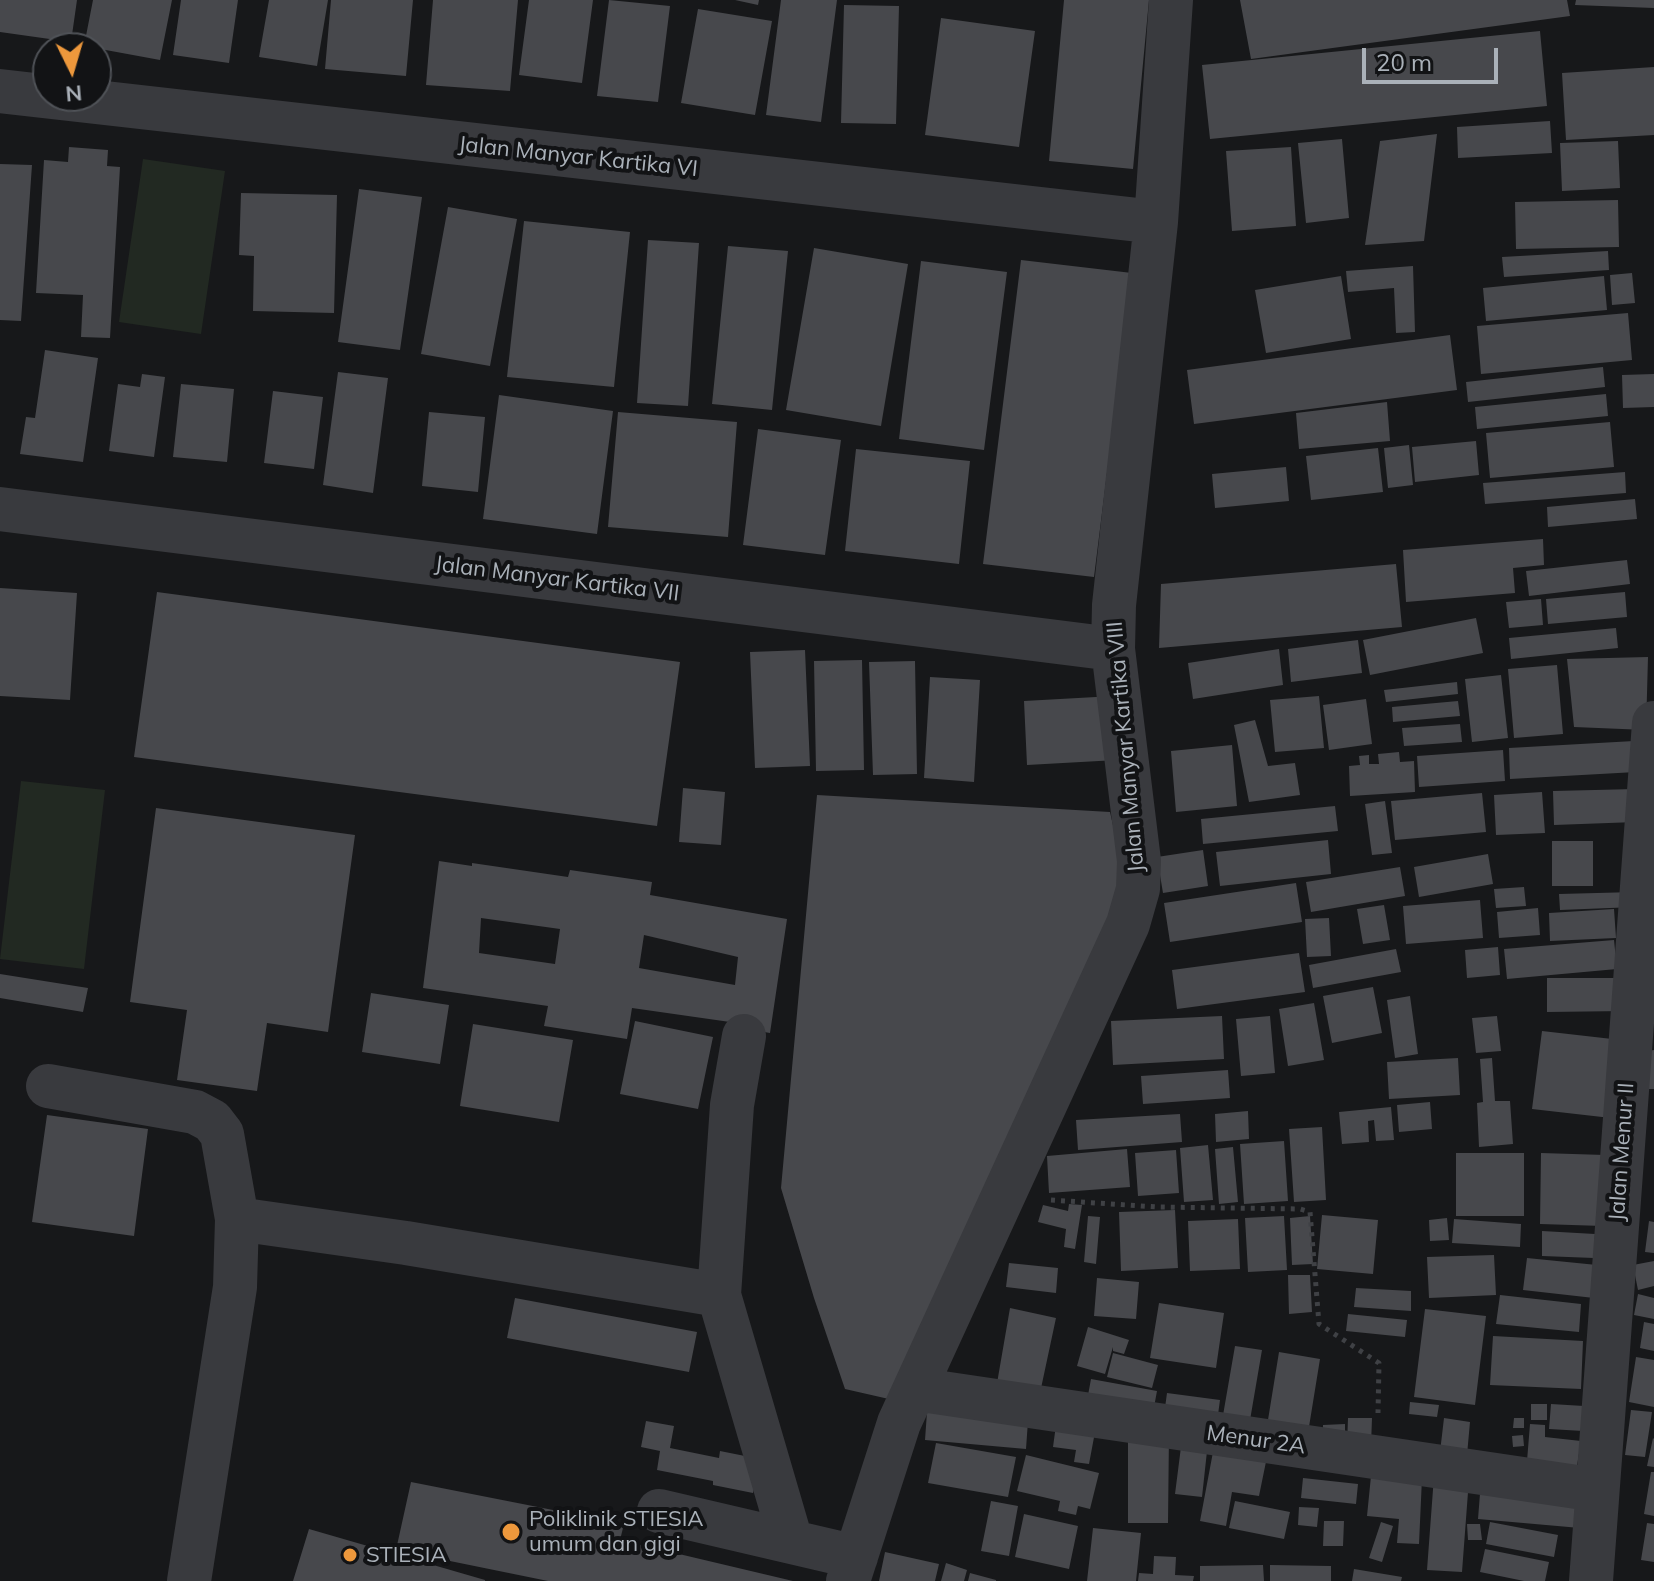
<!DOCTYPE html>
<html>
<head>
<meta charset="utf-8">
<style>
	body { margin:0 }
	#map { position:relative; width:1654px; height:1581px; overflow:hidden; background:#17181a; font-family:Mulish,sans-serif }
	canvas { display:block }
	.north { position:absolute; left:32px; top:32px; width:80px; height:80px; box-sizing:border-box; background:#121315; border:2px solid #4f5257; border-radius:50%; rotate:175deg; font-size:22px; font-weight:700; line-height:32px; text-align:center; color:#aab1b9 }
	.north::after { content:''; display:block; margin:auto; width:28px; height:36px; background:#ed983c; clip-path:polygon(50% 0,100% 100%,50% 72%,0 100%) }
	.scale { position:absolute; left:1362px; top:48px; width:136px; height:36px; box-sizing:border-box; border:4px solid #aab1b9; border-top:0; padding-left:10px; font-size:24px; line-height:28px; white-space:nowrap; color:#aab1b9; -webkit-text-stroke:6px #121315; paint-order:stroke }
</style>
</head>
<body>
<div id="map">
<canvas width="1654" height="1581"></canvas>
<div class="north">N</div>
<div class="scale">20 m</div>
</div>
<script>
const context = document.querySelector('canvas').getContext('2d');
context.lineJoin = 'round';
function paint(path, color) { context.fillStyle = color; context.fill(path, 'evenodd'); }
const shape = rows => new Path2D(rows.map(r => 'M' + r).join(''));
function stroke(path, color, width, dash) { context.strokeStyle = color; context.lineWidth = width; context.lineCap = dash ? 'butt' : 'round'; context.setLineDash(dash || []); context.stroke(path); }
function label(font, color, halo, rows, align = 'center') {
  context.font = font + ' Mulish,sans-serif'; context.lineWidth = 8; context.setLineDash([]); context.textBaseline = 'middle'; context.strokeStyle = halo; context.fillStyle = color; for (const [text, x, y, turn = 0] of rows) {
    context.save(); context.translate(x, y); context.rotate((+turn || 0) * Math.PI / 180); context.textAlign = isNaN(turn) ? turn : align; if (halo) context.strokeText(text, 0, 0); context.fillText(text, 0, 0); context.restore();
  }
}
paint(shape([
	[143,159,225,171,201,334,119,322],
	[21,781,105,790,84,969,0,959]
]), '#222922');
paint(shape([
	[0,0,77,0,71,42,0,32],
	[93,0,172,0,160,60,84,46],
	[181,0,238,0,229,63,173,55],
	[269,0,328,0,317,66,259,57],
	[331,0,413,0,406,76,325,69],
	[433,0,518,0,510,91,426,85],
	[529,0,593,0,582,83,519,75],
	[609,0,670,6,658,102,597,96],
	[735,0,759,0,758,5],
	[781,0,837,0,821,122,766,115],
	[1064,0,1149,0,1133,169,1049,161],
	[1240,0,1567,0,1570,16,1251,59],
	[1576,0,1654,0,1654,8,1575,5],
	[844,5,899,6,896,124,841,123],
	[698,9,772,21,755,115,681,103],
	[941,18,1035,31,1019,147,925,135],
	[1540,31,1547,106,1210,139,1202,65],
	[1654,67,1654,135,1566,140,1562,73],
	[1550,121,1552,153,1458,158,1457,127],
	[1437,134,1424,241,1365,245,1380,141],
	[1342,139,1349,218,1306,223,1298,143],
	[1618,141,1620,188,1562,191,1560,143],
	[69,147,108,150,107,166,120,167,110,338,81,337,83,295,36,293,44,160,68,162],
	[1291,147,1296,226,1232,231,1226,151],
	[0,164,32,165,21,321,0,320],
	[359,189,422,197,400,350,338,342],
	[241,193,337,195,334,313,253,311,254,256,239,255],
	[1618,200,1619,247,1516,249,1515,202],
	[448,207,517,219,490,366,421,354],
	[524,221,630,232,614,387,507,377],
	[648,240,699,243,688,406,637,403],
	[728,246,788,251,772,410,712,404],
	[814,248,908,264,881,426,786,410],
	[1608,251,1609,270,1504,277,1502,257],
	[1021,260,1132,273,1094,577,983,564],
	[921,261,1007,272,984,450,899,439],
	[1413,266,1415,332,1396,333,1394,288,1348,292,1346,271],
	[1632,273,1635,303,1612,305,1610,275],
	[1341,276,1351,339,1266,353,1255,290],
	[1604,276,1607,310,1486,321,1483,288],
	[1628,313,1632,360,1481,374,1477,326],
	[1450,335,1457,390,1194,424,1187,370],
	[45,350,98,358,83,462,20,454,26,417,35,418],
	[1603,367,1605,387,1468,402,1466,382],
	[338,372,388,378,373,493,323,485],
	[142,374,165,377,154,457,109,451,118,384,140,387],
	[1654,374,1654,407,1623,408,1622,375],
	[181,384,234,389,227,462,173,457],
	[273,391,323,397,314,469,264,463],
	[1606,394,1608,416,1477,429,1475,407],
	[499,395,613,411,597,534,483,519],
	[1387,402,1390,441,1299,449,1296,413],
	[429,412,485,417,478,492,422,486],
	[618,412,737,422,728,537,608,527],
	[1610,422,1614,467,1490,478,1486,433],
	[758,429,841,440,825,555,743,545],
	[1476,441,1479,475,1415,482,1412,447],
	[1409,445,1413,485,1388,488,1384,448],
	[1378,448,1383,492,1311,500,1306,456],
	[856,449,970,461,959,564,845,551],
	[1286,467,1289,501,1215,508,1212,474],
	[1625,472,1626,493,1485,504,1483,483],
	[1635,499,1637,519,1548,527,1547,507],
	[1543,539,1544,565,1513,568,1515,593,1406,602,1403,550],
	[1627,560,1630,584,1529,596,1526,571],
	[1396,564,1402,627,1159,648,1161,584],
	[0,588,77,593,70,700,0,696],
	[157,592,680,662,657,826,134,757],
	[1625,592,1627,617,1548,624,1546,599],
	[1541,599,1543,625,1509,628,1506,602],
	[1476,618,1483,653,1370,675,1363,640],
	[1616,628,1618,648,1511,659,1509,638],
	[1358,640,1362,673,1291,682,1288,649],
	[1279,649,1283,685,1193,699,1188,663],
	[805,650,810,766,755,768,750,652],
	[1648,657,1646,730,1574,727,1567,659],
	[862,660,864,770,816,771,814,661],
	[915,661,917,774,873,775,869,662],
	[1557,665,1563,734,1514,738,1508,669],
	[1501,675,1508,738,1472,742,1465,679],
	[930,677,980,680,974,782,924,778],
	[1457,682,1458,694,1386,702,1384,690],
	[1114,696,1117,760,1027,765,1024,701],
	[1319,696,1324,748,1275,752,1270,700],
	[1366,699,1372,744,1329,750,1323,705],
	[1458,701,1460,716,1393,722,1392,707],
	[1255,720,1268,766,1295,763,1300,795,1249,802,1234,725],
	[1460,724,1462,742,1404,746,1402,728],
	[1634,741,1636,772,1510,779,1509,748],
	[1232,745,1237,806,1176,812,1171,751],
	[1503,750,1505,781,1419,787,1417,756],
	[1399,752,1400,762,1414,761,1415,792,1350,796,1349,766,1360,765,1359,756,1369,755,1369,764,1379,764,1378,754],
	[683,788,725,792,721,845,679,842],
	[1636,789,1636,822,1554,825,1553,791],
	[1542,792,1545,833,1496,835,1494,795],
	[1482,793,1486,832,1395,840,1391,801],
	[817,795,1110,812,1127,887,902,1402,845,1389,814,1298,781,1188],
	[1385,801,1392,853,1372,855,1365,804],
	[1335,806,1338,831,1203,844,1201,819],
	[156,808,355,835,328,1032,267,1023,257,1091,177,1080,187,1010,130,1002],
	[1328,840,1331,874,1220,886,1216,852],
	[1552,841,1593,841,1593,886,1552,886],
	[1203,850,1208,886,1163,893,1157,857],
	[1488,854,1493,884,1419,897,1414,867],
	[439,861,472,866,472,863,568,877,570,870,652,882,650,895,787,919,770,1033,729,1026,730,1022,632,1008,627,1039,544,1026,548,1006,423,988],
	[481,918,560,929,555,964,479,953],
	[644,935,738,957,735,985,639,968],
	[1400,867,1405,896,1311,912,1306,882],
	[1296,883,1302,922,1170,942,1164,903],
	[1524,887,1526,906,1496,908,1494,889],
	[1635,892,1635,907,1560,910,1559,894],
	[1480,900,1483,938,1406,944,1403,906],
	[1384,905,1390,940,1363,944,1357,909],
	[1538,908,1540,935,1499,938,1497,912],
	[1614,909,1616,938,1550,941,1549,913],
	[1329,918,1331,956,1307,957,1305,919],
	[1614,940,1617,969,1507,979,1504,949],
	[1498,947,1500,975,1467,978,1465,950],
	[1396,949,1401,972,1313,988,1309,965],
	[1299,953,1305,992,1177,1009,1172,970],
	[0,974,88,988,83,1012,0,998],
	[1547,978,1626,978,1626,1011,1547,1012],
	[1373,987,1382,1033,1332,1043,1323,996],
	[371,993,449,1005,440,1064,362,1052],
	[1410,996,1418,1054,1395,1058,1387,1000],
	[1314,1003,1324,1060,1288,1066,1279,1009],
	[1222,1016,1224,1059,1113,1065,1111,1021],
	[1270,1016,1275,1073,1241,1076,1236,1019],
	[1497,1016,1501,1051,1476,1053,1472,1018],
	[635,1021,713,1037,698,1109,620,1094],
	[473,1024,573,1040,559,1122,460,1106],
	[1542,1031,1621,1040,1611,1118,1532,1109],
	[1654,1050,1654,1089,1649,1089,1647,1051],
	[1458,1058,1460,1095,1389,1099,1387,1062],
	[1492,1058,1495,1101,1510,1101,1513,1144,1479,1147,1477,1103,1483,1102,1480,1059],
	[1228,1070,1230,1098,1143,1104,1141,1076],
	[1430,1102,1432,1129,1399,1132,1397,1105],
	[1391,1107,1394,1140,1376,1141,1374,1120,1368,1121,1369,1142,1342,1144,1339,1112],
	[1248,1111,1249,1139,1216,1142,1215,1114],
	[1180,1114,1182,1142,1078,1150,1076,1120],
	[47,1115,148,1129,134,1236,32,1222],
	[1322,1127,1326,1200,1294,1202,1289,1129],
	[1284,1141,1288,1201,1244,1204,1240,1144],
	[1208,1145,1213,1200,1184,1202,1180,1148],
	[1233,1147,1238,1202,1219,1204,1215,1149],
	[1127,1149,1130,1187,1049,1193,1047,1156],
	[1176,1150,1179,1193,1138,1196,1135,1153],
	[1456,1153,1524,1153,1524,1216,1456,1216],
	[1541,1153,1605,1155,1603,1226,1540,1224],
	[1069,1204,1082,1205,1075,1249,1064,1247,1066,1229,1038,1222,1043,1205,1068,1211],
	[1175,1210,1178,1268,1121,1271,1119,1212],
	[1322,1215,1378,1220,1373,1274,1317,1269],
	[1088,1216,1100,1217,1096,1264,1084,1262],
	[1284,1216,1287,1270,1248,1272,1245,1218],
	[1310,1216,1313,1264,1292,1265,1290,1218],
	[1447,1218,1449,1240,1430,1241,1429,1220],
	[1238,1219,1240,1269,1190,1271,1188,1221],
	[1454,1219,1521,1224,1520,1247,1452,1243],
	[1649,1221,1654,1222,1654,1253,1645,1252],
	[1542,1231,1595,1234,1594,1258,1542,1256],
	[1494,1255,1496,1295,1429,1298,1427,1257],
	[1527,1258,1597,1265,1594,1298,1523,1290],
	[1654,1261,1654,1286,1638,1290,1633,1265],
	[1009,1263,1058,1268,1056,1293,1006,1287],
	[1288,1275,1310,1275,1312,1312,1289,1314],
	[1097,1278,1139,1282,1136,1319,1094,1316],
	[1356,1288,1411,1291,1411,1311,1354,1307],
	[1638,1294,1654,1298,1654,1319,1634,1315],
	[1500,1295,1581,1304,1579,1332,1496,1324],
	[515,1298,697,1332,689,1372,507,1338],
	[1159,1303,1224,1313,1216,1368,1150,1358],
	[1010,1308,1056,1318,1040,1393,996,1389],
	[1425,1309,1486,1316,1475,1405,1414,1397],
	[1348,1314,1407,1320,1405,1337,1346,1331],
	[1644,1322,1654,1324,1654,1351,1640,1348],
	[1088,1327,1129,1340,1124,1354,1113,1351,1113,1347,1105,1374,1077,1366],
	[1493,1336,1583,1341,1581,1389,1490,1385],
	[1235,1346,1262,1350,1249,1426,1222,1421],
	[1279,1352,1320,1359,1308,1433,1267,1426],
	[1113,1353,1158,1365,1152,1388,1107,1377],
	[1636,1357,1654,1360,1654,1407,1629,1402],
	[1091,1379,1157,1391,1152,1418,1086,1406],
	[1167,1393,1220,1400,1217,1422,1164,1415],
	[1410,1402,1439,1405,1437,1417,1409,1414],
	[1531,1404,1547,1404,1547,1420,1531,1420],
	[1551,1404,1584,1406,1583,1431,1549,1429],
	[1631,1410,1652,1412,1645,1457,1625,1455],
	[927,1412,1028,1421,1026,1449,925,1440],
	[1348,1418,1372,1418,1371,1446,1347,1446],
	[1444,1418,1470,1422,1467,1455,1440,1452],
	[1514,1418,1524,1418,1524,1428,1513,1428],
	[646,1421,674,1426,670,1448,719,1458,720,1451,760,1459,753,1493,713,1485,713,1481,657,1470,660,1451,641,1447],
	[1345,1424,1345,1445,1323,1446,1323,1425],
	[1530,1424,1545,1425,1545,1437,1581,1441,1577,1466,1527,1461],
	[1056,1425,1095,1432,1089,1464,1074,1462,1076,1450,1053,1447],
	[1128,1433,1169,1433,1168,1523,1128,1523],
	[1523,1435,1524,1446,1513,1447,1512,1436],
	[1216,1436,1269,1447,1259,1496,1232,1492,1226,1526,1200,1521],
	[1653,1438,1654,1439,1654,1467,1647,1466],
	[1182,1439,1208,1442,1202,1497,1175,1494],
	[936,1443,1016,1457,1008,1497,928,1483],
	[1026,1455,1099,1473,1090,1509,1078,1506,1076,1515,1058,1511,1060,1501,1017,1491],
	[1651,1472,1654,1472,1654,1516,1644,1514],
	[1371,1476,1422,1478,1419,1544,1397,1543,1399,1519,1367,1516],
	[1434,1476,1469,1479,1462,1572,1427,1570],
	[1303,1478,1358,1484,1356,1504,1301,1498],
	[1481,1481,1583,1494,1580,1528,1478,1519],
	[411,1482,624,1524,620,1540,793,1581,548,1581,396,1550],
	[991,1501,1018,1506,1009,1556,981,1551],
	[1235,1501,1290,1512,1284,1539,1229,1528],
	[1299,1507,1319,1508,1317,1527,1298,1525],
	[1024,1514,1078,1526,1069,1569,1015,1557],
	[1324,1521,1344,1521,1343,1546,1323,1546],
	[1381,1522,1393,1526,1382,1562,1369,1558],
	[1490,1522,1558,1535,1554,1557,1486,1544],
	[1647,1523,1654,1524,1654,1562,1641,1560],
	[1467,1524,1480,1524,1482,1540,1468,1540],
	[1093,1528,1141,1533,1136,1581,1087,1581],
	[309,1529,485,1580,485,1581,293,1581],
	[1485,1549,1549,1562,1545,1581,1524,1581,1480,1572],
	[885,1552,939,1564,935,1581,879,1581],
	[1154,1556,1176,1557,1175,1575,1194,1576,1193,1581,1138,1581,1139,1573,1153,1574],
	[946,1563,967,1570,964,1581,941,1581],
	[1263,1565,1264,1581,1200,1581,1200,1566],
	[1270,1565,1331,1566,1331,1581,1270,1581],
	[1354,1569,1402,1577,1401,1581,1352,1581],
	[970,1573,996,1580,996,1581,968,1581]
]), '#47484c');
stroke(shape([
	[1051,1200,1157,1207,1300,1209,1310,1212,1319,1324,1379,1363,1378,1413]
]), '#3f4145', 5, [4, 6]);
stroke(shape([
	[0,91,1156,222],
	[0,509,1113,649],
	[744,1036,732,1105,719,1295,791,1541],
	[48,1086,195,1112,212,1121,222,1134,237,1219],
	[915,1389,1597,1490],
	[659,1511,856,1557],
	[189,1581,235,1287,237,1219,406,1243,719,1295],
	[848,1581,899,1423,1128,924,1138,889,1139,861,1113,649,1114,605,1156,222,1171,0],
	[1591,1581,1654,723]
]), '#393a3e', 44);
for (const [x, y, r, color] of [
	[511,1532,10,"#ed983c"],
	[350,1555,8,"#ed983c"]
]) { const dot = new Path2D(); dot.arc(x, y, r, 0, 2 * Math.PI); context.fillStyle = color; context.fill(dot); stroke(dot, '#121315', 3); }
label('22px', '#aab1b9', '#121315', [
	["Jalan Manyar Kartika VI",578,157,6],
	["Jalan Manyar Kartika VII",557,579,7],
	["Jalan Manyar Kartika VIII",1126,747,-95],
	["Jalan Menur II",1622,1152,-86],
	["Menur 2A",1256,1440,8]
]);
label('22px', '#aab1b9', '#121315', [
	["Poliklinik STIESIA",529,1519],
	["umum dan gigi",529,1544],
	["STIESIA",366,1555]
], 'left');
</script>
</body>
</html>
